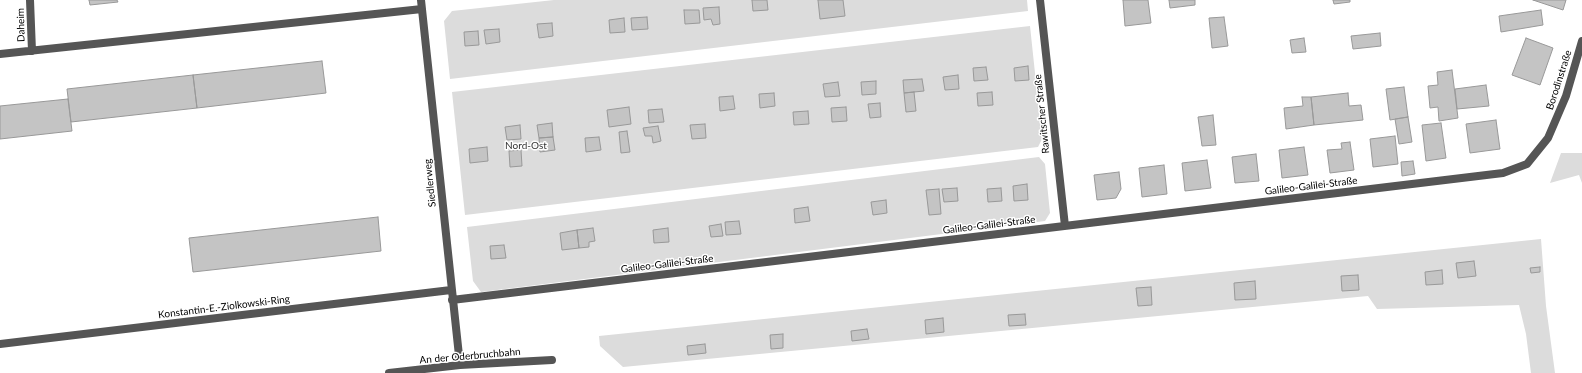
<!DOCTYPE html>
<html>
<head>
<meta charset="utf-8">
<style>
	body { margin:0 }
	canvas { display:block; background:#fff }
</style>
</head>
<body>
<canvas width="1582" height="373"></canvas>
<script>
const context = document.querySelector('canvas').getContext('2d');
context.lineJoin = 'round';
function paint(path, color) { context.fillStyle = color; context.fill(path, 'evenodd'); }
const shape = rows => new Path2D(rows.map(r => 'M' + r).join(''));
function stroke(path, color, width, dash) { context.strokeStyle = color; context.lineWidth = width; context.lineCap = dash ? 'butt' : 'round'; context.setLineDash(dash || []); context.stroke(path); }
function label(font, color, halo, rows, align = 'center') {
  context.font = font + ' Lato,sans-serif'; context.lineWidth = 3; context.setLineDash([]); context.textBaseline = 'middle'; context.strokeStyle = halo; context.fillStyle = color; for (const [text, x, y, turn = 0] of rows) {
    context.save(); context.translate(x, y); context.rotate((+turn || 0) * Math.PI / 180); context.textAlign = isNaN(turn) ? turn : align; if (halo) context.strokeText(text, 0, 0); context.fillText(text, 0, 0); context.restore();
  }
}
paint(shape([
	[554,0,1027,0,1028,11,450,79,444,21,452,11],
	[1030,26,1042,139,1038,147,465,215,452,92],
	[1561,153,1582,153,1582,183,1579,175,1550,183],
	[1039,157,1045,164,1050,213,1045,221,481,292,473,281,467,227],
	[1541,239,1546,306,1555,373,1531,373,1526,334,1519,305,1377,309,1368,296,623,367,600,346,599,336]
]), '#dcdcdc');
const building = shape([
	[89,0,117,0,118,2,90,5,89,0],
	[752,0,767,0,768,10,753,11,752,0],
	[818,0,843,0,845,16,820,19,818,0],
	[1123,0,1148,0,1151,23,1125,26,1123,0],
	[1169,0,1195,0,1195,5,1170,8,1169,0],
	[1333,0,1350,0,1350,2,1334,4,1333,0],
	[1533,0,1566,0,1563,10,1533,0],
	[719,7,720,24,713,25,711,19,704,20,703,8,719,7],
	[684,10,699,10,700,23,685,24,684,10],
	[1541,10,1543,25,1501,32,1499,16,1541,10],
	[647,17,648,29,632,30,631,18,647,17],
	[1224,17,1228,46,1212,48,1209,18,1224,17],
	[624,18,625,32,610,33,609,20,624,18],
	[552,23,553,36,539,38,537,24,552,23],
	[499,29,500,42,486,44,484,30,499,29],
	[478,31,479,45,465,46,464,32,478,31],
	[1380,33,1381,46,1353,49,1351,36,1380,33],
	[1304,38,1306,52,1292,53,1290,40,1304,38],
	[1526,38,1553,48,1540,85,1512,75,1526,38],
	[322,61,326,93,197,108,193,75,322,61],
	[1028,66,1029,80,1015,81,1014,68,1028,66],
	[986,67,988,80,974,81,973,68,986,67],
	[1452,70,1458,118,1439,121,1438,107,1430,108,1428,86,1438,85,1437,72,1452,70],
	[193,75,197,108,71,122,67,89,193,75],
	[958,75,959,89,945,90,943,77,958,75],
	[922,79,924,91,904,93,903,80,922,79],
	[876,81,876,94,862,95,861,82,876,81],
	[838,82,840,96,825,97,823,84,838,82],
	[1486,85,1489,106,1457,109,1455,89,1486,85],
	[1404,87,1408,117,1390,120,1386,89,1404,87],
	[914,92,916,111,906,112,904,93,914,92],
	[992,92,993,105,978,106,977,93,992,92],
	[774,93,775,106,760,108,759,94,774,93],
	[1348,93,1349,106,1361,105,1363,120,1314,125,1311,97,1348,93],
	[733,96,735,109,720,111,719,97,733,96],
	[1302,97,1311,97,1314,125,1286,129,1284,108,1303,106,1302,97],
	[68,99,72,131,0,139,0,106,68,99],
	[880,103,881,117,870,118,868,104,880,103],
	[629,107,631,124,609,127,607,110,629,107],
	[846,107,847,121,832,122,831,108,846,107],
	[662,109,664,122,649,123,648,110,662,109],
	[808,111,809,124,794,125,793,112,808,111],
	[1213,115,1216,145,1202,146,1198,117,1213,115],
	[1408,117,1412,142,1399,144,1395,119,1408,117],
	[1496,120,1500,149,1470,153,1466,124,1496,120],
	[552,123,553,137,539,138,537,125,552,123],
	[1441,123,1446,158,1426,161,1422,125,1441,123],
	[705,124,706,138,692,139,690,125,705,124],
	[520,125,521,139,507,140,505,127,520,125],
	[658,126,661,141,653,143,652,136,645,136,643,128,658,126],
	[627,131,630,152,621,153,619,132,627,131],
	[1395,136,1398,164,1373,167,1370,139,1395,136],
	[553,137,555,150,540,152,539,138,553,137],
	[599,137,601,150,586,152,585,138,599,137],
	[1350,142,1354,170,1330,173,1327,150,1342,149,1341,143,1350,142],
	[487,147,488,161,470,163,469,149,487,147],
	[1304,147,1308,175,1282,178,1279,150,1304,147],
	[521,150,522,166,510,167,509,151,521,150],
	[1256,154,1259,181,1235,183,1232,157,1256,154],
	[1207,160,1211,188,1185,191,1182,163,1207,160],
	[1413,161,1415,174,1402,176,1401,162,1413,161],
	[1164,165,1167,194,1142,197,1139,168,1164,165],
	[1119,172,1121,189,1116,198,1097,200,1094,175,1119,172],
	[1027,184,1028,200,1014,201,1013,186,1027,184],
	[957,188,958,201,944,202,942,189,957,188],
	[1001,188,1002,201,988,202,987,189,1001,188],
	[939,189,941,214,929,215,926,190,939,189],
	[886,200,887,213,873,215,871,202,886,200],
	[808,207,810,221,795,223,794,209,808,207],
	[378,217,381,251,193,272,189,238,378,217],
	[739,221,741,234,726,235,725,222,739,221],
	[721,224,723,236,711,237,709,226,721,224],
	[593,228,595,241,589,242,589,247,579,248,577,230,593,228],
	[668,228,669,242,654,243,653,230,668,228],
	[577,230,579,248,562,250,560,233,577,230],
	[504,245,506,258,491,259,490,246,504,245],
	[1474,261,1476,276,1458,278,1456,263,1474,261],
	[1540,267,1540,272,1531,273,1530,268,1540,267],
	[1442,270,1443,284,1426,285,1425,272,1442,270],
	[1358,275,1359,290,1342,291,1341,276,1358,275],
	[1255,281,1256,299,1235,300,1234,283,1255,281],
	[1151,287,1152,305,1138,306,1136,288,1151,287],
	[1025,314,1026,325,1009,326,1008,315,1025,314],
	[943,318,944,332,926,334,925,320,943,318],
	[867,329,869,339,852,341,851,331,867,329],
	[783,334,783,348,771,349,770,335,783,334],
	[705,344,706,353,688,355,687,346,705,344]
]);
paint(building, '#c4c4c4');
stroke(building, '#999', 1);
stroke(shape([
	[30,0,32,51],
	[421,0,460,365],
	[1040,0,1065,226],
	[0,54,422,9],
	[452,300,1503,173,1527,164,1548,138,1566,96,1582,41],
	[0,344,451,290],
	[389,373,460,365,552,360]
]), '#555', 8);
label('10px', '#000', '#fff', [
	["Daheim",21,25,-91],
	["Borodinstraße",1559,80,-72],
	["Rawitscher Straße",1042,114,-96],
	["Siedlerweg",430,183,-96],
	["Galileo-Galilei-Straße",1311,186,-7],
	["Galileo-Galilei-Straße",989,225,-7],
	["Galileo-Galilei-Straße",667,264,-7],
	["Konstantin-E.-Ziolkowski-Ring",224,307,-7],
	["An der Oderbruchbahn",470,356,-5]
]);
label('10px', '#333', '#fff', [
	["Nord-Ost",526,146]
]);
</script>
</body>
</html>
